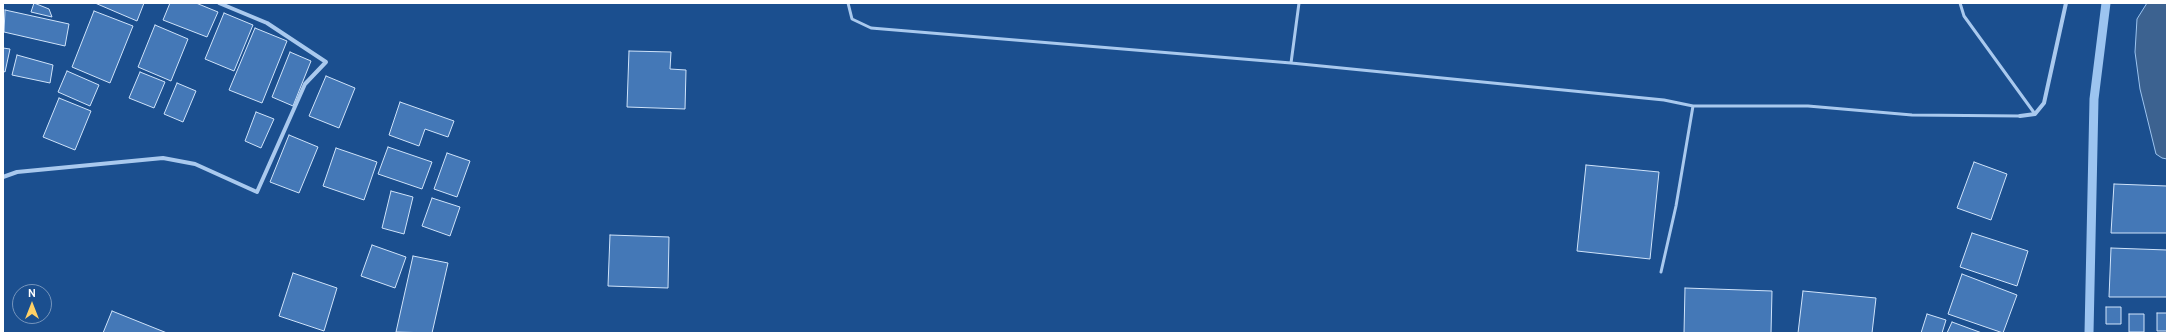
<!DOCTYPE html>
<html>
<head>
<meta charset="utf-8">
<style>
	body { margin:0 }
	#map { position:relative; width:2170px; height:336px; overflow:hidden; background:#1b4f8f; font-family:Cabin,sans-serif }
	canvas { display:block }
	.frame { position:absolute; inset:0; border:4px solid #fff; pointer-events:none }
	.north { position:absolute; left:12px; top:284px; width:40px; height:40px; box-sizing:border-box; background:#1b4f8f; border:1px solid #7695bc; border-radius:50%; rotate:0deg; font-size:11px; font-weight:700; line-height:16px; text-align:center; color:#fff }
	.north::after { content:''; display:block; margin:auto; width:14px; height:18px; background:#ffd166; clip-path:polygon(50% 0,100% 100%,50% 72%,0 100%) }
</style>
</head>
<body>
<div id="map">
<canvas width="2170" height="336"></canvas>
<div class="frame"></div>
<div class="north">N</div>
</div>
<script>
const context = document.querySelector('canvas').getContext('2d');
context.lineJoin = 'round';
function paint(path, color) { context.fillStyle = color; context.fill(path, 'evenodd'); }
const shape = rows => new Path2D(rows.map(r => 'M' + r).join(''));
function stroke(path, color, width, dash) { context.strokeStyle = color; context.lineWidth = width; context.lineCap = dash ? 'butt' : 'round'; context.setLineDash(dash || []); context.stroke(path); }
const water = shape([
	[2147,3,2167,3,2167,159,2162,158,2156,154,2140,89,2135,52,2137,19,2147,3]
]);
paint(water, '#3c6290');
stroke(water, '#9cc4f0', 1);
stroke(shape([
	[2089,333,2094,99,2106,3]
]), '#9cc4f0', 9);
const building = shape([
	[34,3,49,9,52,17,31,12,34,3],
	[95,3,144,3,137,21,95,3],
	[170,3,196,3,218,12,207,37,163,20,170,3],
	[5,10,69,24,65,46,4,32,5,10],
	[94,11,133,26,110,83,72,67,94,11],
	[224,13,253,25,234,71,205,59,224,13],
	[155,25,188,39,171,81,138,67,155,25],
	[255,28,287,41,262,103,229,90,255,28],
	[3,48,10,49,5,72,3,71,3,48],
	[629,51,671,52,670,69,686,70,685,109,627,107,629,51],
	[290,52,311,61,293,106,272,97,290,52],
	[17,55,53,65,50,83,12,75,17,55],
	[67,71,99,85,90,106,58,92,67,71],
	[140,72,165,82,154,108,129,98,140,72],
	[326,76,355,88,339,128,309,116,326,76],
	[177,83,196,91,183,122,164,114,177,83],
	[59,98,91,111,75,150,43,137,59,98],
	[400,102,454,121,448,137,425,129,419,146,389,135,400,102],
	[256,112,274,119,261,148,245,141,256,112],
	[289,135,318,147,299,193,270,182,289,135],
	[388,147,432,162,422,189,378,174,388,147],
	[336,148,377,162,364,200,323,186,336,148],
	[447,153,470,161,457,197,434,189,447,153],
	[1974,162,2007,174,1991,220,1957,208,1974,162],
	[1586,165,1659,172,1650,259,1577,251,1586,165],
	[2114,184,2167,186,2167,233,2111,233,2114,184],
	[391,191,413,197,404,234,382,228,391,191],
	[432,198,460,207,450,236,422,226,432,198],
	[1972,233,2028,251,2017,286,1960,267,1972,233],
	[610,235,669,237,668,288,608,286,610,235],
	[372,245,406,257,395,288,361,276,372,245],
	[2111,248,2167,250,2167,297,2109,297,2111,248],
	[413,256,448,263,432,333,396,332,413,256],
	[293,273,337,288,324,331,279,316,293,273],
	[1962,274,2017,295,2003,333,1948,314,1962,274],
	[1685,288,1772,291,1771,333,1684,333,1685,288],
	[1803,291,1876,298,1872,333,1798,333,1803,291],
	[2106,307,2121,307,2121,324,2106,324,2106,307],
	[112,311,167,333,103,333,112,311],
	[2157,313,2167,313,2167,331,2157,331,2157,313],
	[1927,314,1946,320,1942,333,1921,333,1927,314],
	[2129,314,2144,314,2144,332,2129,332,2129,314],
	[1952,322,1982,333,1947,333,1952,322]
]);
paint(building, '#4478b7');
stroke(building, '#cfe3fa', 1);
stroke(shape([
	[848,3,852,19,871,28,1291,63],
	[1299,3,1291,63,1664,100,1693,106,1676,206,1661,272],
	[1960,3,1964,16,2035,114],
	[1693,106,1808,106,1912,115,2020,116]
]), '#a9c9ee', 3);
stroke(shape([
	[2020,116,2035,114,2044,103,2066,3],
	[3,177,17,172,163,158,195,164,257,192,305,84,326,62,267,23,219,3]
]), '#a9c9ee', 4);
</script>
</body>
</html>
